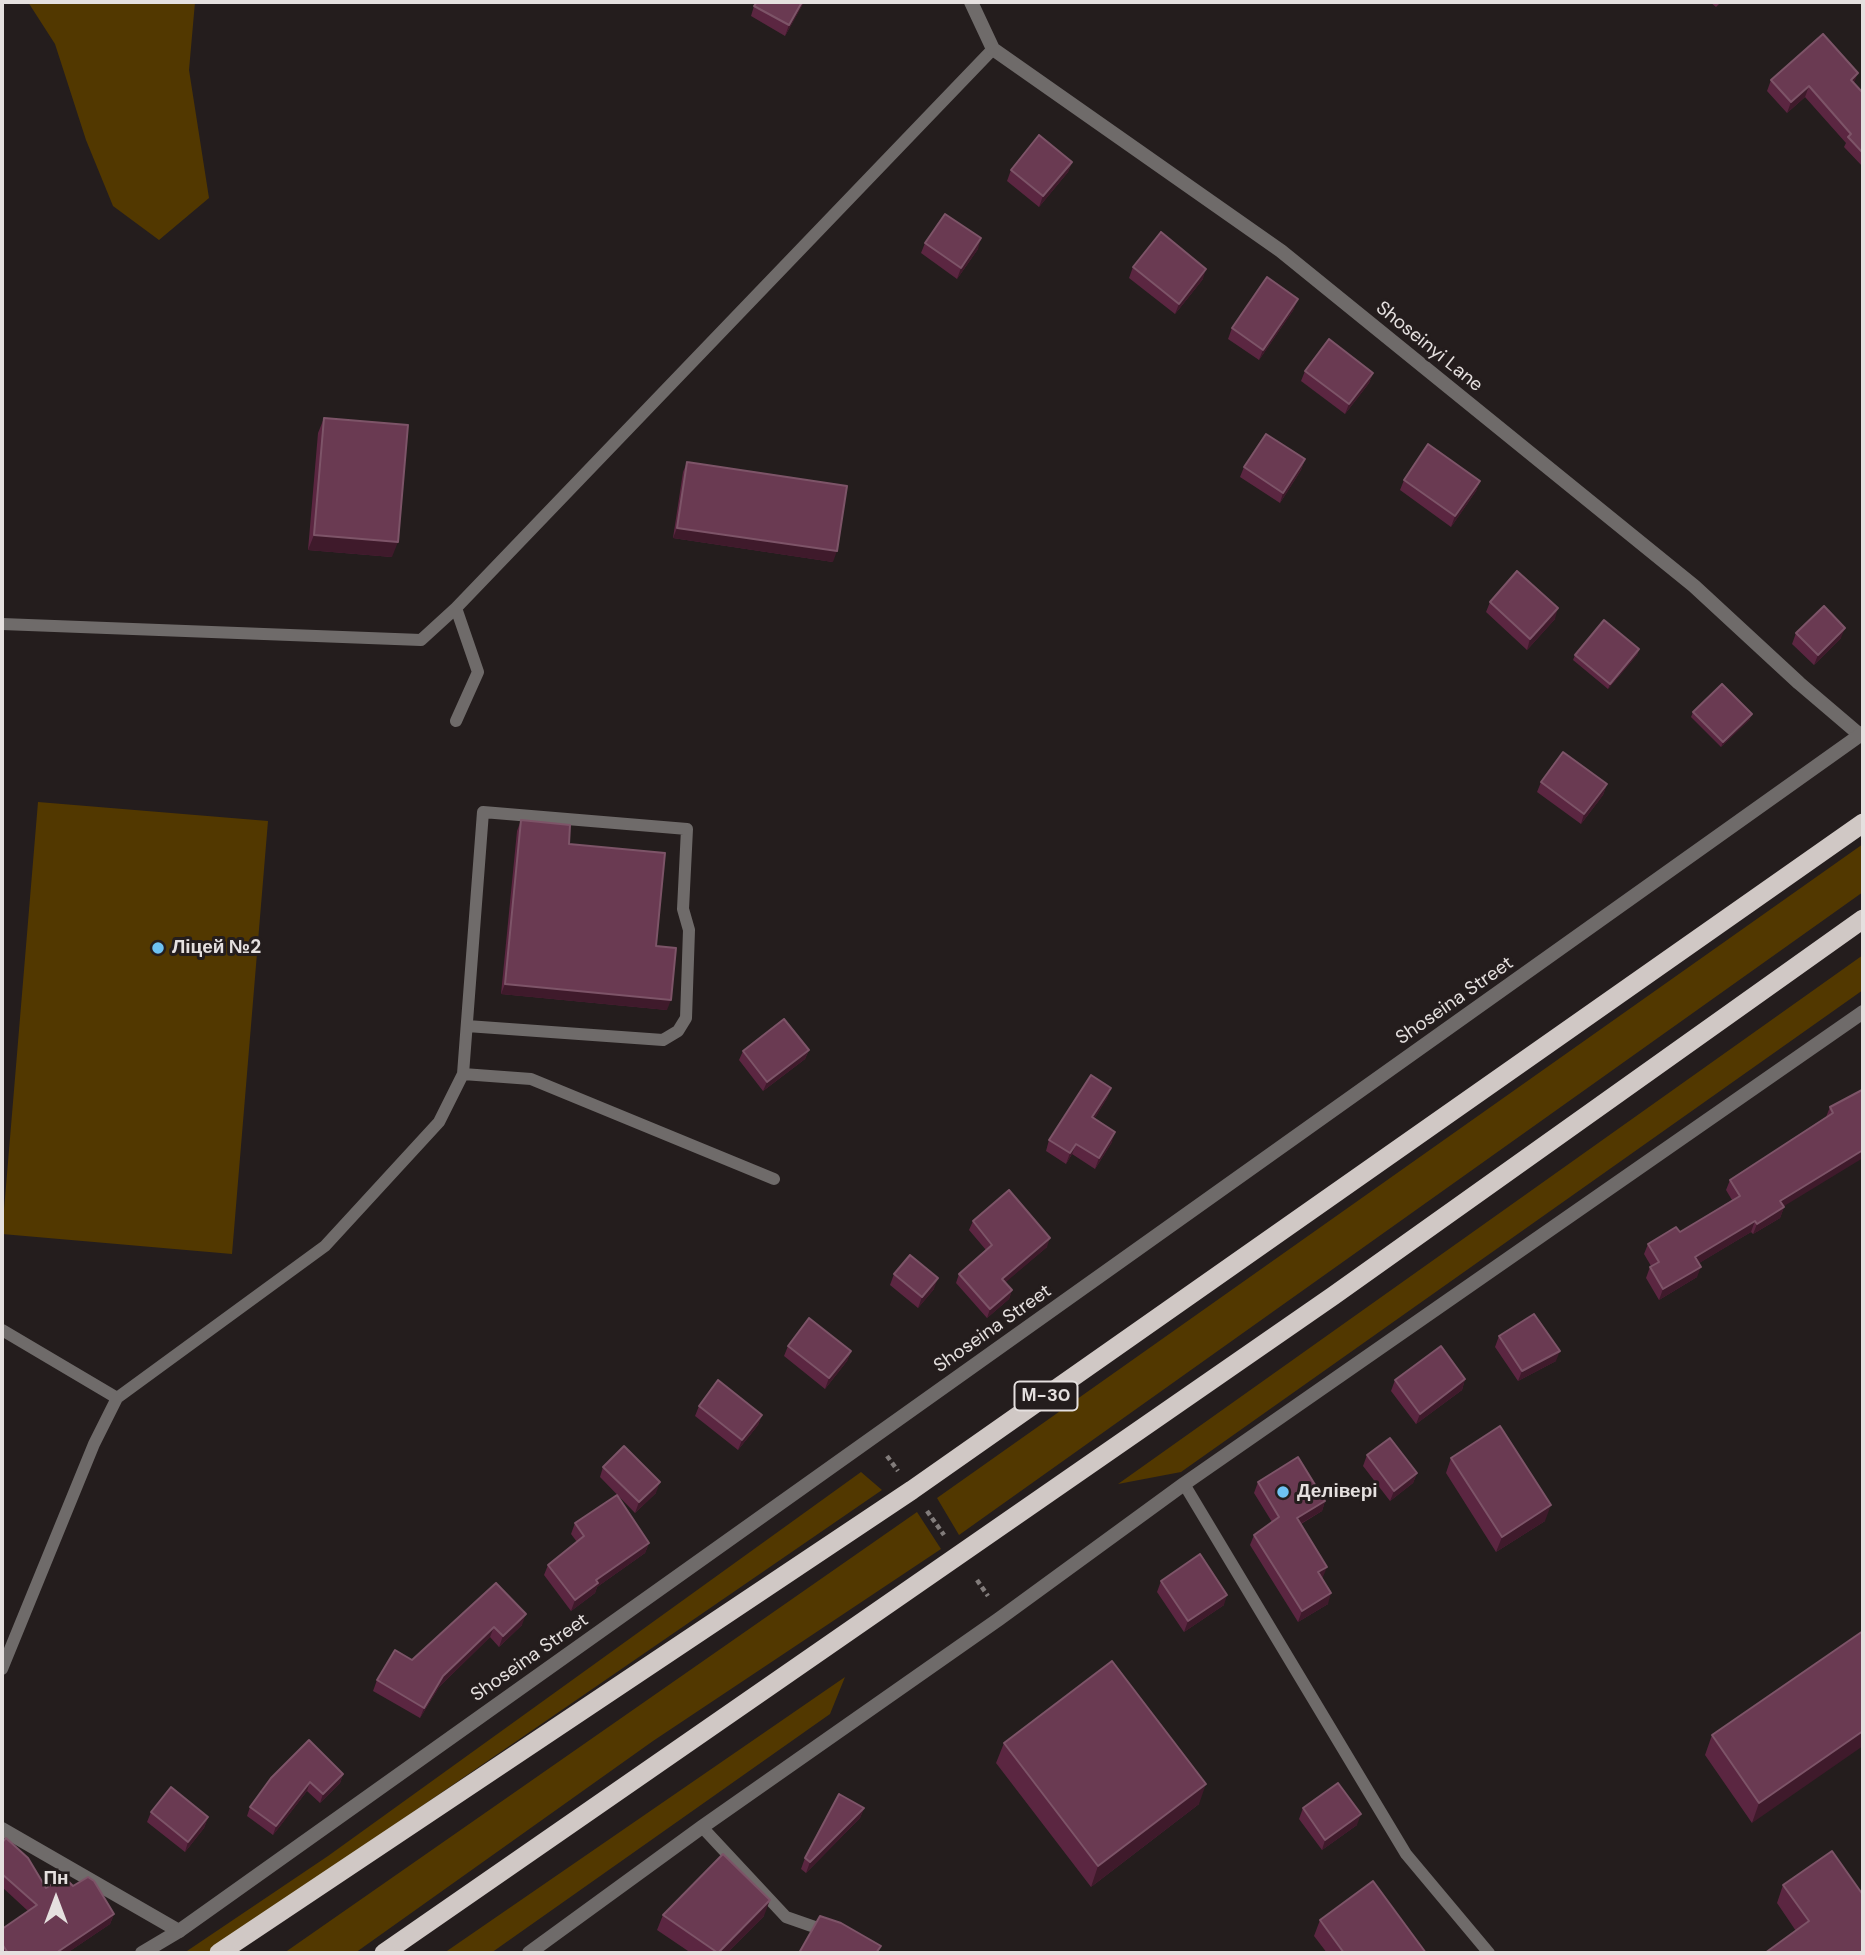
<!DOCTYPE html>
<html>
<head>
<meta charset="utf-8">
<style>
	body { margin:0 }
	#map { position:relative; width:1865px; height:1955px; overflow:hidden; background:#241d1d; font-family:"DM Sans",sans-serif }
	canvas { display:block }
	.frame { position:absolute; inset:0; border:4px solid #e5e0df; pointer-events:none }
	.north { position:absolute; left:21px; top:1864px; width:70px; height:70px; -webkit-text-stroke:5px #241d1d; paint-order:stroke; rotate:0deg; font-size:19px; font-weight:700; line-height:28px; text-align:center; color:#e5e0df }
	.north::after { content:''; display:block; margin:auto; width:24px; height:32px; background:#e5e0df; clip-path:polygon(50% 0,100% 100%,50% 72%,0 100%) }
</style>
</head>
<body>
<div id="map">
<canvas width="1865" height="1955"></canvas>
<div class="frame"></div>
<div class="north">Пн</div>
</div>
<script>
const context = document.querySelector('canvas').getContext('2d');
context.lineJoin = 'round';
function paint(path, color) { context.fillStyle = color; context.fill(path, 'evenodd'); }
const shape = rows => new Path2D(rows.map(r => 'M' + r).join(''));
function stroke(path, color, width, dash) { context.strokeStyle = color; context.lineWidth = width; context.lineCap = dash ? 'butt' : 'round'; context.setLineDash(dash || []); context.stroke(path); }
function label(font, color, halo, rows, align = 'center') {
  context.font = font + ' "DM Sans",sans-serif'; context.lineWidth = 6; context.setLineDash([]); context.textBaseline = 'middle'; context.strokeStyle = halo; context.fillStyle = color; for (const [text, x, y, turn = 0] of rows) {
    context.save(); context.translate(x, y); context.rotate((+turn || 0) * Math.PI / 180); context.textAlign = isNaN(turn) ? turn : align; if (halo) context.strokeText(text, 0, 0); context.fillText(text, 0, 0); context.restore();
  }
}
paint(shape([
	[28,2,195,2,189,70,209,198,159,240,113,206,86,140,55,44],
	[38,802,268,821,232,1254,2,1234],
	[1863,844,1863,892,959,1535,937,1498],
	[1863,955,1863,990,1181,1472,1118,1484],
	[861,1472,882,1490,208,1953,184,1953,328,1856],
	[917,1512,941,1549,653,1741,355,1953,284,1953],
	[845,1677,830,1714,491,1953,444,1953]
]), '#523800');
stroke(shape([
	[887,1456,898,1471],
	[927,1511,944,1535],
	[977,1580,988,1596]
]), '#827c7b', 4.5, [5, 3.5]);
stroke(shape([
	[2,624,421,640,456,608],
	[456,721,478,672,456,608,993,49],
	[463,1074,531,1079,774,1179],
	[2,1330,117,1398],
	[1184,1484,1406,1854,1489,1953],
	[2,1669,94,1444,117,1398,325,1246,439,1122,463,1074,483,812,687,829,683,909,689,930,686,1018,678,1031,663,1040,467,1026],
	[702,1827,786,1917,829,1932]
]), '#6f6b6a', 12);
stroke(shape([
	[971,2,993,49,1281,251,1694,586,1799,683,1860,735],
	[2,1829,179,1931]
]), '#6f6b6a', 14);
stroke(shape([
	[142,1953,179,1931,1863,733],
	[529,1953,702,1827,999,1619,1184,1484,1863,1012]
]), '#6f6b6a', 14);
stroke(shape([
	[219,1953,912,1490,1863,823],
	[384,1953,1333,1296,1863,919]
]), '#d0c8c5', 19);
paint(shape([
	[804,2,785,36,751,16,754,6],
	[1710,2,1721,2,1716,7],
	[1771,80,1854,83,1863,93,1863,167,1844,147,1846,143,1805,97,1787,113,1767,91],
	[1072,162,1068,172,1039,207,1007,181,1011,170],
	[925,243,978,249,957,279,921,253],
	[1133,267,1203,279,1175,314,1129,278],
	[1294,309,1259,360,1228,339,1232,328],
	[1305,371,1373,373,1369,383,1345,414,1301,381],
	[324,418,392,557,308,550,318,433],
	[1305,459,1301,470,1280,503,1240,477,1244,467],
	[687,462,833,562,673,538,683,472],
	[1404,480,1480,481,1476,491,1451,527,1400,490],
	[1490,602,1555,619,1527,650,1486,612],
	[1796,633,1841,638,1814,665,1792,644],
	[1639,649,1637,655,1608,689,1573,660,1575,655],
	[1693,712,1750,719,1721,747,1691,717],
	[1541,782,1607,784,1603,795,1581,824,1537,792],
	[521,820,656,946,667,1010,501,994,517,831],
	[809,1050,805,1059,763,1091,739,1060,743,1051],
	[1111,1088,1107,1098,1094,1119,1112,1142,1095,1169,1072,1154,1066,1164,1046,1151,1049,1140],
	[1862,1090,1784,1207,1780,1218,1753,1234,1751,1232,1699,1263,1697,1277,1659,1300,1646,1278,1650,1267,1651,1266,1644,1254,1648,1244,1680,1232,1732,1200,1726,1190,1730,1180,1826,1117,1830,1107],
	[973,1221,1047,1247,1005,1282,1012,1290,1009,1299,987,1318,956,1283,959,1274,986,1250,969,1230],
	[894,1274,934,1289,918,1308,890,1285],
	[1499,1336,1556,1361,1518,1381,1495,1347],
	[788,1346,851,1351,847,1361,825,1389,784,1356],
	[1465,1379,1462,1390,1416,1424,1391,1391,1395,1380],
	[699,1406,762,1415,758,1425,738,1450,695,1416],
	[1367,1455,1417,1473,1413,1483,1390,1501,1363,1466],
	[1451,1458,1545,1521,1496,1552,1446,1473],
	[603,1467,656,1493,635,1513,600,1477],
	[1258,1482,1325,1501,1322,1511,1301,1524,1323,1577,1322,1578,1328,1604,1298,1622,1250,1545,1254,1535,1272,1522,1254,1493],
	[575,1523,649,1543,645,1553,597,1587,595,1593,571,1611,544,1575,548,1565,577,1542,571,1534],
	[1161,1581,1224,1605,1184,1632,1157,1592],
	[496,1583,522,1625,499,1647,490,1637,439,1687,420,1718,373,1691,377,1680,412,1660],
	[1863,1631,1752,1823,1705,1755,1712,1735],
	[1004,1743,1199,1804,1091,1887,996,1763],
	[343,1774,340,1783,320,1803,307,1791,273,1835,247,1816,250,1807,271,1778],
	[864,1808,860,1818,806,1873,801,1869,805,1858],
	[1303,1808,1357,1825,1322,1850,1299,1819],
	[151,1812,208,1817,204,1828,185,1852,147,1822],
	[2,1843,46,1888,73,1886,114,1914,110,1924,67,1953,2,1953,2,1929,28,1911,2,1887],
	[1783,1885,1863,1895,1796,1931,1777,1903],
	[663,1915,764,1916,727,1953,691,1953,657,1930],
	[1320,1920,1426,1953,1327,1953,1314,1936]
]), '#5b2641');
paint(shape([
	[802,2,804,2,785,36,789,25],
	[1858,73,1854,83,1851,80],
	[1809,86,1805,97,1787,113,1791,102],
	[1072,162,1068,172,1039,207,1043,196],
	[981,238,978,249,957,279,961,268],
	[1206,269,1203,279,1175,314,1179,304],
	[1298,299,1294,309,1259,360,1263,350],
	[1373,373,1369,383,1345,414,1349,404],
	[1305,459,1301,470,1280,503,1283,493],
	[1480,481,1476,491,1451,527,1455,516],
	[677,528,837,551,833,562,673,538],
	[314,535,398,542,392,557,308,550],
	[1558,608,1555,619,1527,650,1530,639],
	[1845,628,1841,638,1814,665,1818,655],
	[1639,649,1637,655,1608,689,1610,684],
	[1752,714,1750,719,1721,747,1723,742],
	[1607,784,1603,795,1581,824,1584,814],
	[505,984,671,1000,667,1010,501,994],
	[809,1050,805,1059,763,1091,767,1082],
	[1111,1088,1107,1098,1089,1128,1092,1117],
	[1115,1132,1112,1142,1095,1169,1099,1158],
	[1076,1144,1072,1154,1066,1164,1070,1153],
	[1863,1150,1863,1158,1776,1211,1780,1201],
	[1784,1207,1780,1218,1753,1234,1757,1224],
	[1755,1221,1751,1232,1691,1268,1695,1257],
	[1050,1238,1047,1247,999,1288,1002,1279],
	[1701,1267,1697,1277,1659,1300,1663,1289],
	[938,1278,934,1289,918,1308,922,1297],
	[1012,1290,1009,1299,987,1318,990,1309],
	[851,1351,847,1361,825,1389,829,1378],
	[1560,1351,1556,1361,1518,1381,1522,1371],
	[1465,1379,1462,1390,1416,1424,1420,1414],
	[762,1415,758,1425,738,1450,742,1440],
	[1417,1473,1413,1483,1390,1501,1394,1491],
	[660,1482,656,1493,635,1513,639,1502],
	[1325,1501,1322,1511,1293,1528,1297,1518],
	[1551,1505,1545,1521,1496,1552,1502,1537],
	[649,1543,645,1553,597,1587,595,1593,571,1611,575,1600,596,1580],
	[1327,1567,1323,1577,1314,1582,1318,1572],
	[1331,1593,1328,1604,1298,1622,1302,1611],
	[1227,1595,1224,1605,1184,1632,1188,1621],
	[526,1614,522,1625,499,1647,503,1636],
	[494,1627,490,1637,439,1687,420,1718,424,1708,443,1676],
	[1863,1731,1863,1746,1752,1823,1759,1803],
	[343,1774,340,1783,320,1803,323,1794],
	[310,1782,307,1791,273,1835,276,1826],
	[1206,1784,1199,1804,1091,1887,1098,1866],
	[864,1808,860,1818,806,1873,810,1862],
	[1361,1814,1357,1825,1322,1850,1325,1840],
	[208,1817,204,1828,185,1852,188,1842],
	[770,1900,764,1916,727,1953,718,1953],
	[114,1914,110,1924,67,1953,56,1953]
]), '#3f1a2b');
const building = shape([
	[757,2,802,2,789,25,754,6,757,2],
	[1823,34,1858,73,1851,80,1863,93,1863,153,1848,137,1851,134,1809,86,1791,102,1771,80,1823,34],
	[1039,135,1072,162,1043,196,1011,170,1039,135],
	[945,214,981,238,961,268,925,243,945,214],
	[1161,232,1206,269,1179,304,1133,267,1161,232],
	[1267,277,1298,299,1263,350,1232,328,1267,277],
	[1329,339,1373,373,1349,404,1305,371,1329,339],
	[324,418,408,425,398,542,314,535,324,418],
	[1266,434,1305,459,1283,493,1244,467,1266,434],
	[1428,444,1480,481,1455,516,1404,480,1428,444],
	[687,462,847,486,837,551,677,528,687,462],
	[1517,571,1558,608,1530,639,1490,602,1517,571],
	[1824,606,1845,628,1818,655,1796,633,1824,606],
	[1604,620,1639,649,1610,684,1575,655,1604,620],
	[1722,684,1752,714,1723,742,1693,712,1722,684],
	[1563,752,1607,784,1584,814,1541,782,1563,752],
	[521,820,570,825,569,844,665,853,656,946,676,948,671,1000,505,984,521,820],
	[784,1019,809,1050,767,1082,743,1051,784,1019],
	[1091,1075,1111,1088,1092,1117,1115,1132,1099,1158,1076,1144,1070,1153,1049,1140,1091,1075],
	[1862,1090,1863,1093,1863,1150,1780,1201,1784,1207,1757,1224,1755,1221,1695,1257,1701,1267,1663,1289,1650,1267,1659,1262,1648,1244,1676,1227,1680,1232,1740,1196,1730,1180,1833,1113,1830,1107,1862,1090],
	[1009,1190,1050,1238,1002,1279,1012,1290,990,1309,959,1274,992,1245,973,1221,1009,1190],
	[910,1255,938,1278,922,1297,894,1274,910,1255],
	[1534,1314,1560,1351,1522,1371,1499,1336,1534,1314],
	[809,1318,851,1351,829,1378,788,1346,809,1318],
	[1441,1346,1465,1379,1420,1414,1395,1380,1441,1346],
	[718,1380,762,1415,742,1440,699,1406,718,1380],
	[1500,1426,1551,1505,1502,1537,1451,1458,1500,1426],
	[1390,1438,1417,1473,1394,1491,1367,1455,1390,1438],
	[624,1446,660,1482,639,1502,603,1467,624,1446],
	[1298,1457,1325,1501,1297,1518,1327,1567,1318,1572,1331,1593,1302,1611,1254,1535,1279,1517,1258,1482,1298,1457],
	[617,1495,649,1543,596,1580,598,1583,575,1600,548,1565,584,1536,575,1523,617,1495],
	[1200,1554,1227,1595,1188,1621,1161,1581,1200,1554],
	[496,1583,526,1614,503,1636,494,1627,443,1676,424,1708,377,1680,395,1650,412,1660,496,1583],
	[1863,1631,1863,1731,1759,1803,1712,1735,1863,1631],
	[1112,1661,1206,1784,1098,1866,1004,1743,1112,1661],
	[309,1740,343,1774,323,1794,310,1782,276,1826,250,1807,271,1778,309,1740],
	[1338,1783,1361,1814,1325,1840,1303,1808,1338,1783],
	[171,1787,208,1817,188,1842,151,1812,171,1787],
	[839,1794,864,1808,810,1862,805,1858,839,1794],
	[6,1838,28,1858,46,1888,64,1877,73,1886,88,1877,94,1881,114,1914,56,1953,8,1953,2,1944,2,1929,37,1905,2,1874,2,1843,6,1838],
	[1832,1851,1863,1895,1863,1953,1765,1953,1809,1921,1783,1885,1832,1851],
	[723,1854,770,1900,718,1953,663,1915,723,1854],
	[1373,1881,1426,1953,1344,1953,1320,1920,1373,1881],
	[820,1916,841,1923,881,1946,876,1953,799,1953,820,1916]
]);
paint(building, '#6a3a52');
stroke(building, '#7d5468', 2);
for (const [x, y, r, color] of [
	[158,948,7,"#6ec2f3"],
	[1283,1492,7,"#6ec2f3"]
]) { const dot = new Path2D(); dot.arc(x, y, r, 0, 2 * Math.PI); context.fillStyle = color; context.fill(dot); stroke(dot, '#241d1d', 2.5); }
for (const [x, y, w] of [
	[1046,1396,63]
]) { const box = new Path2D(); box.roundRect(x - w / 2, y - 14.5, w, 29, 5); context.fillStyle = '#241d1d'; context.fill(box); stroke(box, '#e5e0df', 2); }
label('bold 18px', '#e5e0df', null, [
	["М-30",1046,1396]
]);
label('19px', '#e5e0df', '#241d1d', [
	["Shoseinyi Lane",1429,347,39],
	["Shoseina Street",1455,1001,-35],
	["Shoseina Street",993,1329,-35],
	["Shoseina Street",530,1658,-35]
]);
label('bold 19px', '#e5e0df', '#241d1d', [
	["Ліцей №2",172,948],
	["Делівері",1297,1492]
], 'left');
</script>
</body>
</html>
